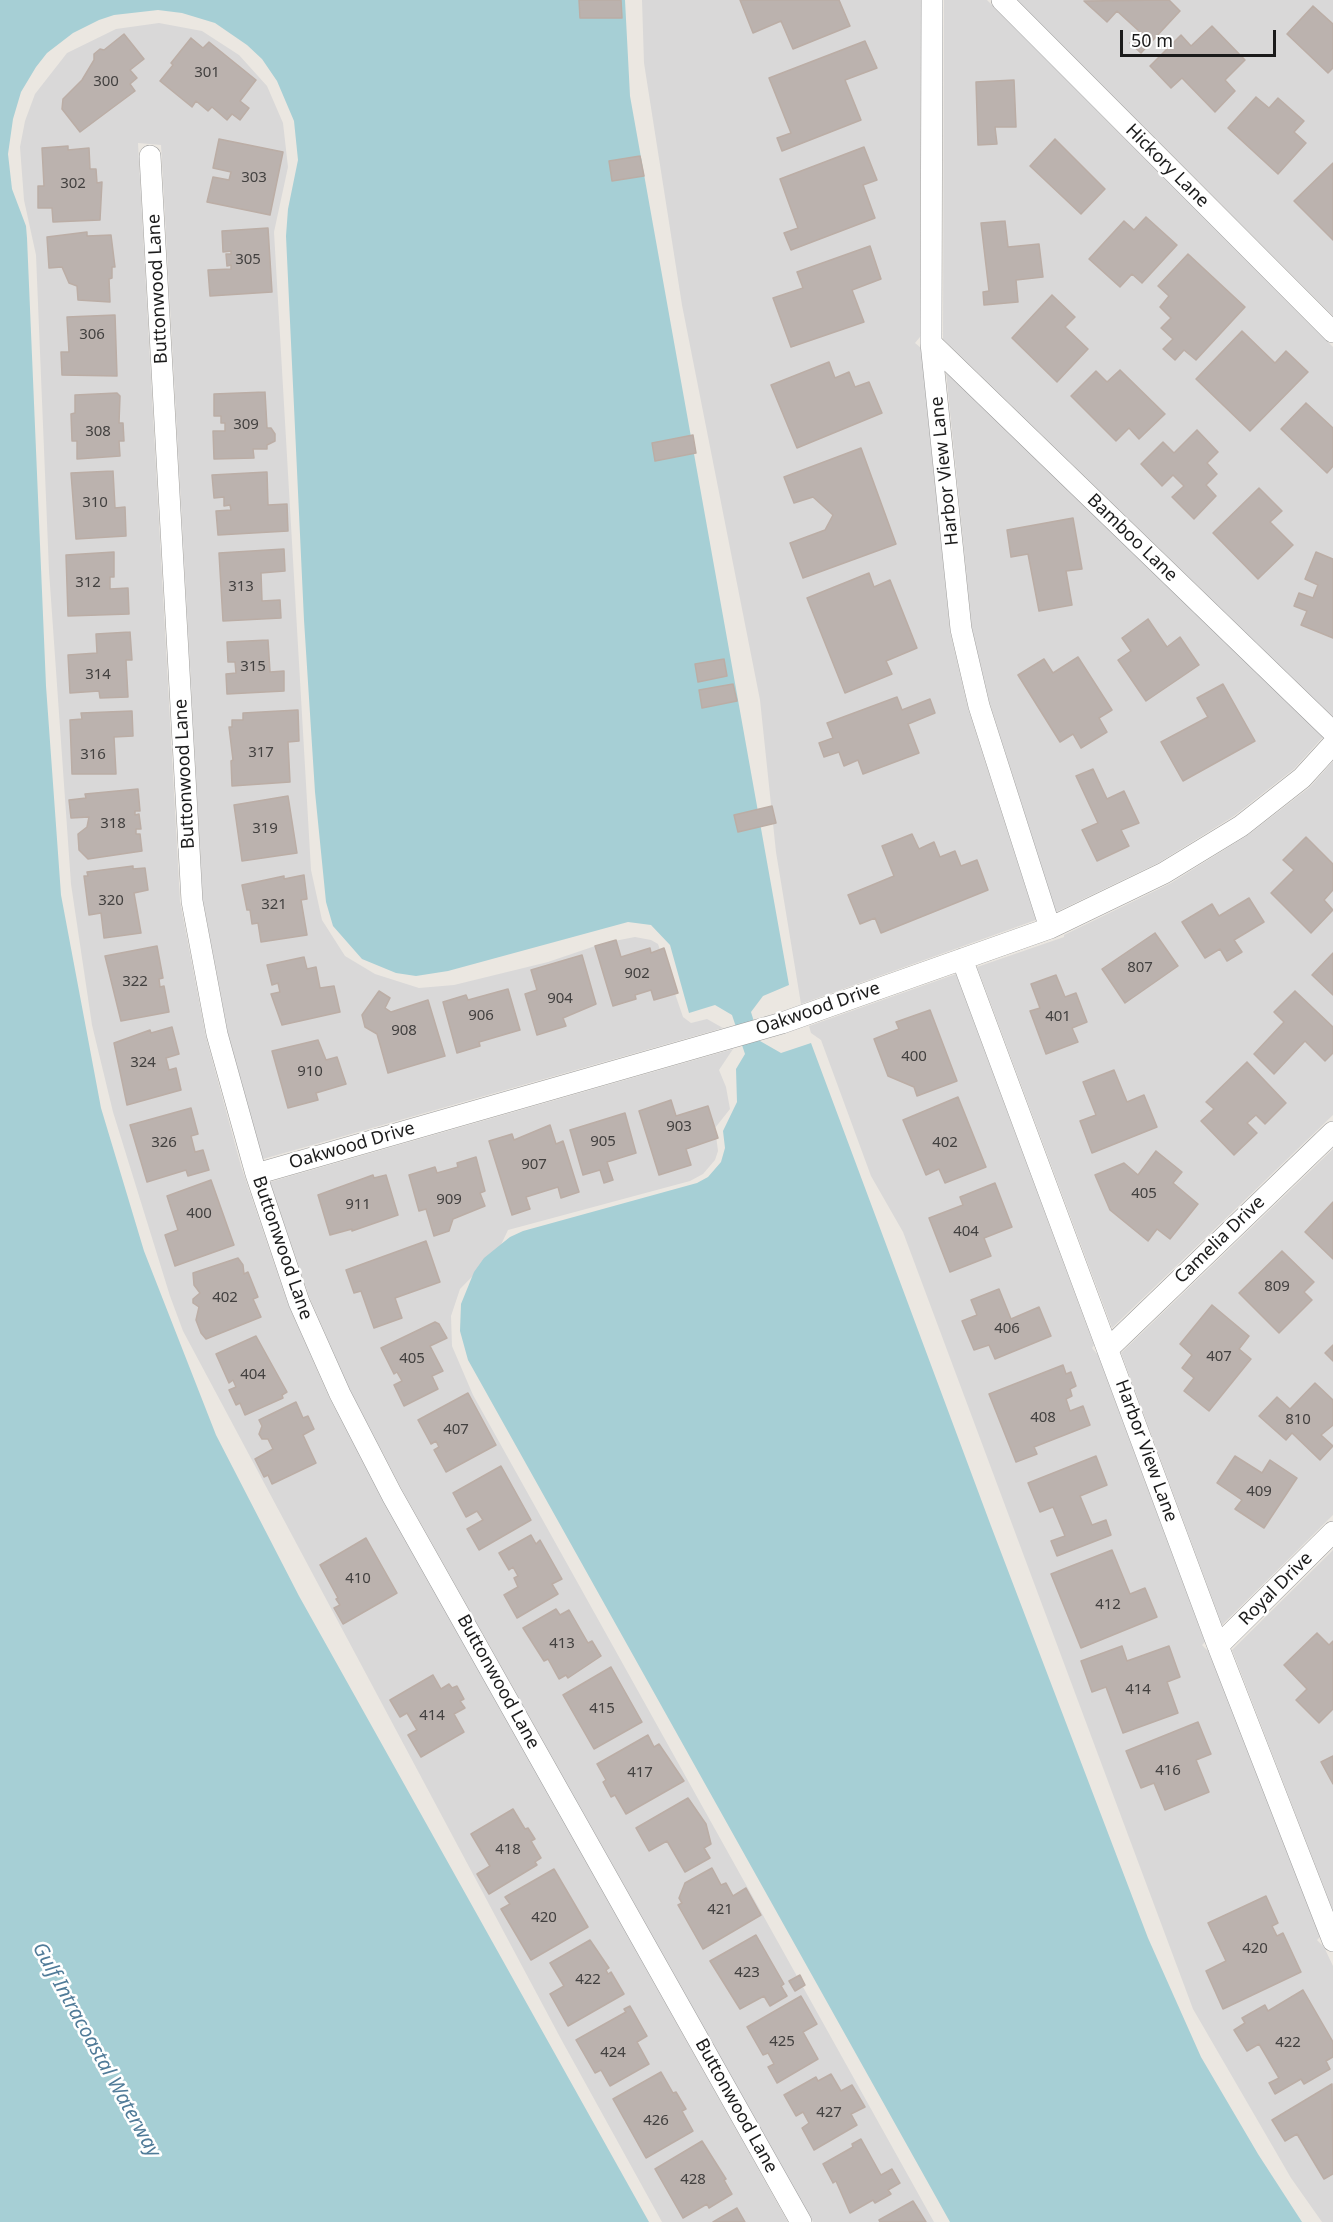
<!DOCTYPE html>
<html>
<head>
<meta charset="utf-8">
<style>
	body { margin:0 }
	#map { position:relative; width:1333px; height:2222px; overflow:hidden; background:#ebe7e1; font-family:"Noto Sans",sans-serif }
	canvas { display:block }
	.scale { position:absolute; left:1120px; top:30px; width:156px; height:27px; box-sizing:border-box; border:3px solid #1b1b1b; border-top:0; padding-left:8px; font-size:18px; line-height:21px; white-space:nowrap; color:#1b1b1b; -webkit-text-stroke:4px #fff; paint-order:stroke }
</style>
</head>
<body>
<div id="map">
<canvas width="1333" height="2222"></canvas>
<div class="scale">50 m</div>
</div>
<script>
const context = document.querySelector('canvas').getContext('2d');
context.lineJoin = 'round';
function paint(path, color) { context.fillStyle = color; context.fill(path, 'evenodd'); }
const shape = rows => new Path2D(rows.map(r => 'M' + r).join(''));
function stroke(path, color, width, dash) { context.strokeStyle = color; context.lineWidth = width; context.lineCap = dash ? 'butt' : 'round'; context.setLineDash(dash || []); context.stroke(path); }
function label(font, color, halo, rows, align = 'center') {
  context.font = font + ' "Noto Sans",sans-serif'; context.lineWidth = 5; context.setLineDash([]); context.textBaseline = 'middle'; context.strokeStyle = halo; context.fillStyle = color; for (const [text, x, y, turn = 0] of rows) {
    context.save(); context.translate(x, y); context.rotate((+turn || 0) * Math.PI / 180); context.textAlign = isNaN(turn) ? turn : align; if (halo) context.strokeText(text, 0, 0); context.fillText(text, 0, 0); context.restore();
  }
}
paint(shape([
	[642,0,921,0,920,337,915,343,921,348,950,631,968,708,1036,920,801,1004,776,852,760,700,682,305,644,63],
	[944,0,987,0,1333,347,1333,717,943,339],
	[1017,0,1333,0,1333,316],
	[159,23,202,31,239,55,267,86,283,123,288,167,274,232,311,870,322,920,345,956,375,974,419,988,454,985,548,962,604,943,635,937,651,940,658,944,683,1017,691,1023,707,1019,723,1028,263,1159,228,1033,203,900,161,145,138,143,180,901,206,1037,241,1166,288,1304,330,1399,383,1499,788,2222,662,2222,561,2039,183,1331,170,1296,113,1112,92,1025,71,884,49,571,36,255,24,200,20,147,25,121,35,94,67,53,116,29],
	[946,372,1323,737,1294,769,1234,816,1158,863,1056,912,990,704,972,629],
	[1333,761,1333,1115,1112,1328,977,967,1064,937,1064,935,1171,883,1248,835,1310,787],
	[956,974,1094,1345,1092,1348,1098,1355,1205,1642,1202,1645,1209,1652,1320,1937,1317,1940,1324,1947,1333,1966,1333,2222,1322,2222,1291,2178,1193,2009,903,1232,871,1176,821,1040,811,1033,809,1026],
	[733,1049,719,1070,726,1087,730,1109,715,1128,718,1151,715,1160,703,1174,690,1181,508,1230,499,1249,460,1289,451,1316,452,1346,473,1395,934,2222,813,2222,402,1490,350,1390,310,1299,270,1182],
	[1333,1149,1333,1515,1222,1625,1121,1353],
	[1333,1550,1333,1911,1232,1650]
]), '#d9d8d8');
paint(shape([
	[0,0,625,0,630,96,789,985,763,996,751,1012,760,1041,781,1053,811,1043,991,1526,1148,1938,1201,2057,1258,2154,1302,2222,950,2222,468,1360,460,1331,461,1304,474,1272,484,1258,510,1237,523,1231,697,1183,708,1177,721,1162,725,1148,723,1131,737,1102,736,1069,745,1054,732,1015,715,1005,689,1013,670,945,651,925,628,922,448,971,416,976,396,973,362,959,333,926,326,902,315,792,304,620,286,236,288,209,298,160,294,121,277,81,262,59,247,45,215,23,182,13,158,10,114,15,99,20,73,33,47,53,36,67,21,92,13,119,8,154,12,189,26,226,27,238,46,686,61,895,101,1108,144,1251,216,1435,299,1596,649,2222,0,2222]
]), '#a6cfd5');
const building = shape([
	[579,0,621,0,622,18,580,18,579,0],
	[740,0,839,0,850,26,793,49,781,21,753,33,740,0],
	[1169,0,1180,11,1141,53,1130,43,1140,32,1117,11,1107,22,1084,1,1169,0],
	[1313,6,1333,24,1333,68,1328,73,1287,34,1313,6],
	[1212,26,1245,60,1225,80,1235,91,1215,112,1182,78,1171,88,1150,66,1181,35,1191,46,1212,26],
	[124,34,144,59,130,70,137,78,130,84,135,91,80,132,62,109,63,99,82,80,94,60,94,54,100,49,104,50,124,34],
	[191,38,203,48,209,42,256,80,240,101,249,108,240,120,232,114,227,120,212,107,208,111,196,101,192,107,160,81,173,65,171,63,191,38],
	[865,41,877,68,845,80,861,120,782,151,777,138,791,133,769,78,865,41],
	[1014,80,1016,127,995,127,997,144,978,145,976,82,1014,80],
	[1256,97,1269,108,1278,98,1304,121,1294,132,1306,143,1278,174,1228,128,1256,97],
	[219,139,283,152,270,215,207,202,213,177,229,180,231,172,213,168,219,139],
	[1055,139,1105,189,1081,214,1030,166,1055,139],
	[68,146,68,150,89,148,90,169,96,169,97,183,102,182,100,220,53,222,52,208,38,208,38,186,44,186,42,148,68,146],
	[864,147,877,180,863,185,875,218,791,250,784,233,798,228,780,179,864,147],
	[640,156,644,176,612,181,609,161,640,156],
	[1333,163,1333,240,1294,201,1333,163],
	[1146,217,1177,245,1142,283,1132,274,1120,287,1089,259,1124,221,1134,230,1146,217],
	[1005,221,1008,247,1039,244,1043,277,1016,280,1018,302,984,305,983,292,989,291,981,223,1005,221],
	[268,228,272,292,210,296,208,270,231,269,231,265,227,266,226,254,231,254,231,251,223,252,222,231,268,228],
	[87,232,87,236,111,235,115,267,112,267,112,278,109,279,110,302,78,300,77,286,69,283,62,267,49,268,47,237,87,232],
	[870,246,881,279,852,290,864,322,791,347,773,298,803,288,797,272,870,246],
	[1188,254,1245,307,1196,360,1184,350,1175,360,1163,349,1173,339,1161,328,1171,318,1160,307,1169,296,1158,286,1188,254],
	[1052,295,1075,317,1065,327,1088,349,1057,382,1012,338,1052,295],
	[115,315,117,376,62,375,61,352,69,352,67,317,115,315],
	[1242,331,1275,363,1286,351,1308,372,1250,431,1196,379,1242,331],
	[829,362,835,378,849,372,855,387,869,382,882,413,797,448,771,385,829,362],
	[1120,370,1165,414,1139,439,1129,428,1116,441,1071,396,1096,371,1107,382,1120,370],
	[265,392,267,428,271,428,275,434,275,441,267,445,267,449,253,449,254,458,214,459,213,431,225,431,225,423,221,423,221,416,214,416,214,394,265,392],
	[117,393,120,396,119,423,123,423,124,441,119,441,120,456,77,459,77,441,72,441,71,414,75,413,75,395,117,393],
	[1306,403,1333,428,1333,466,1327,473,1281,429,1306,403],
	[1197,430,1218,452,1207,463,1217,474,1206,485,1216,496,1194,519,1172,497,1184,486,1173,475,1162,486,1141,464,1163,442,1174,453,1197,430],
	[693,435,696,453,655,461,652,443,693,435],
	[861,448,896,544,803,578,790,543,825,530,833,515,813,497,794,503,784,477,861,448],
	[113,471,115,508,125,507,126,536,76,539,71,473,113,471],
	[267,472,268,505,287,504,288,531,218,535,216,511,231,510,230,505,224,506,224,497,214,498,212,475,267,472],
	[1259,488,1282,511,1270,522,1293,545,1258,579,1213,533,1259,488],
	[1073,518,1082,569,1066,571,1072,605,1039,611,1028,554,1011,557,1007,530,1073,518],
	[284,549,285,571,261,573,262,601,280,600,281,618,223,621,219,553,284,549],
	[114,552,114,577,110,577,110,589,128,588,129,614,68,616,66,555,114,552],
	[1316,552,1333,559,1333,638,1301,625,1307,611,1294,606,1299,593,1313,598,1318,585,1305,579,1316,552],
	[869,573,874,587,890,580,917,648,886,661,892,674,845,693,807,598,869,573],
	[1148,619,1167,647,1180,637,1199,665,1146,701,1118,660,1131,651,1122,638,1148,619],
	[130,632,132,660,126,660,128,697,100,698,99,691,70,693,68,655,97,653,96,634,130,632],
	[268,640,270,672,284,671,284,691,227,694,226,674,236,673,235,662,228,662,227,642,268,640],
	[1078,657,1112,710,1099,718,1107,732,1081,748,1073,734,1060,742,1018,675,1044,659,1053,673,1078,657],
	[724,659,727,676,698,682,695,664,724,659],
	[733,684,737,701,702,708,699,690,733,684],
	[1223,684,1255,741,1183,781,1161,742,1208,717,1197,698,1223,684],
	[897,697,902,710,930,699,935,713,908,724,919,753,863,774,858,760,844,766,839,752,824,757,819,743,833,738,827,723,897,697],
	[298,710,299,741,288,742,290,782,232,786,231,761,233,760,229,727,232,727,232,720,243,720,243,713,298,710],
	[132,711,133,736,114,737,116,774,72,774,70,720,82,719,81,713,132,711],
	[1093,769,1107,799,1124,791,1139,823,1121,830,1129,846,1097,861,1082,830,1098,823,1076,776,1093,769],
	[138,789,140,811,135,811,135,815,139,814,141,829,136,829,136,834,140,834,142,851,88,859,79,850,78,834,87,827,89,817,71,818,69,800,86,798,85,794,138,789],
	[288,796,297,853,242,861,234,805,288,796],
	[772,806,776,823,738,832,734,815,772,806],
	[912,834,919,849,934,842,940,857,955,851,961,866,977,860,988,890,881,933,875,918,860,924,848,895,894,876,882,846,912,834],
	[1306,837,1333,864,1333,890,1324,900,1333,910,1311,933,1271,893,1294,870,1283,860,1306,837],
	[133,866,133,869,145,868,148,890,134,893,141,933,104,938,101,913,89,915,84,876,88,876,87,872,133,866],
	[304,875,307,899,301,900,307,935,261,942,258,923,252,924,250,910,247,910,242,885,284,876,284,879,304,875],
	[1249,898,1264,922,1234,940,1242,952,1227,961,1220,949,1205,958,1182,922,1212,904,1219,916,1249,898],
	[1155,933,1178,966,1125,1003,1102,969,1155,933],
	[616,940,621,957,650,948,651,953,664,948,678,993,654,1000,651,990,635,995,636,999,613,1006,595,946,616,940],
	[157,946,163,978,159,979,160,987,164,986,169,1012,121,1021,105,956,157,946],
	[1333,953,1333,995,1312,975,1333,953],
	[582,955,596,1004,563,1018,566,1026,537,1035,525,994,537,990,531,970,582,955],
	[304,957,307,969,316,967,320,988,334,986,340,1012,282,1025,271,994,280,992,278,983,272,985,267,965,304,957],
	[1056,975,1065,997,1076,993,1087,1022,1072,1028,1078,1042,1046,1054,1030,1011,1040,1008,1031,984,1056,975],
	[508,989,520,1030,479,1042,480,1046,457,1053,443,1002,466,995,468,1000,508,989],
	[379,991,390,998,385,1008,391,1012,428,1000,445,1056,388,1073,377,1034,365,1027,362,1015,379,991],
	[1295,991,1333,1027,1333,1053,1325,1061,1305,1041,1274,1074,1254,1054,1284,1022,1274,1012,1295,991],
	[930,1010,957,1081,917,1096,914,1087,888,1076,874,1039,899,1029,896,1022,930,1010],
	[172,1027,179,1054,166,1058,169,1070,176,1068,181,1090,127,1105,114,1043,150,1030,151,1033,172,1027],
	[318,1040,326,1060,337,1057,346,1084,316,1093,318,1100,288,1108,272,1051,318,1040],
	[1247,1062,1286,1103,1265,1124,1256,1115,1247,1123,1257,1133,1234,1155,1201,1121,1214,1109,1206,1102,1247,1062],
	[1114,1070,1127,1102,1144,1095,1157,1127,1092,1153,1080,1121,1096,1115,1083,1082,1114,1070],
	[958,1097,986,1167,945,1183,939,1169,926,1175,903,1120,958,1097],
	[671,1100,676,1116,708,1106,718,1138,686,1149,691,1165,659,1175,639,1111,671,1100],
	[191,1108,198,1134,191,1136,195,1152,203,1150,209,1170,188,1176,186,1170,147,1182,130,1125,191,1108],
	[625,1113,636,1153,607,1162,613,1180,604,1183,600,1170,583,1175,570,1130,625,1113],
	[550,1125,556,1144,563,1141,579,1192,561,1198,558,1187,526,1197,530,1209,512,1215,489,1141,512,1134,514,1140,550,1125],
	[1156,1151,1182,1172,1173,1183,1198,1204,1170,1239,1157,1229,1148,1241,1110,1210,1095,1175,1124,1163,1138,1175,1156,1151],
	[476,1157,485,1191,480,1193,485,1206,453,1219,449,1231,434,1236,426,1209,419,1211,409,1175,435,1167,437,1173,458,1167,457,1163,476,1157],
	[373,1175,374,1178,386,1175,398,1215,352,1231,352,1229,330,1235,318,1195,373,1175],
	[211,1180,234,1245,175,1266,165,1235,178,1230,167,1196,211,1180],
	[995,1183,1012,1227,984,1238,991,1256,950,1272,929,1218,963,1205,960,1197,995,1183],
	[1333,1202,1333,1259,1305,1232,1333,1202],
	[426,1241,440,1282,395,1298,402,1318,374,1328,361,1291,354,1293,346,1270,426,1241],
	[1282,1251,1314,1282,1304,1292,1312,1300,1279,1333,1239,1293,1282,1251],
	[238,1258,243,1265,244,1274,248,1272,258,1297,253,1299,261,1317,206,1339,201,1333,196,1320,199,1307,193,1303,193,1299,200,1293,194,1285,193,1273,238,1258],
	[999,1289,1011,1319,1039,1307,1051,1336,995,1359,989,1345,974,1350,962,1321,977,1315,971,1300,999,1289],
	[1212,1305,1249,1336,1239,1349,1251,1359,1209,1411,1184,1391,1194,1378,1182,1368,1192,1355,1180,1344,1212,1305],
	[435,1322,439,1324,447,1338,430,1346,443,1371,432,1376,438,1389,404,1406,394,1385,402,1381,397,1372,394,1374,381,1348,435,1322],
	[256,1336,287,1392,282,1395,283,1398,245,1415,240,1403,236,1405,229,1390,236,1387,233,1380,229,1383,216,1354,256,1336],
	[1333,1345,1333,1361,1325,1353,1333,1345],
	[1063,1365,1066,1374,1071,1372,1076,1386,1070,1389,1072,1396,1066,1399,1070,1411,1083,1406,1090,1425,1034,1447,1037,1454,1016,1462,989,1394,1063,1365],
	[1315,1383,1333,1400,1333,1425,1321,1435,1333,1446,1320,1460,1292,1433,1286,1440,1259,1416,1277,1397,1290,1409,1315,1383],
	[468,1393,496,1445,446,1472,434,1450,439,1447,436,1441,431,1444,418,1420,468,1393],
	[296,1402,303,1418,308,1416,314,1429,303,1435,316,1463,272,1484,268,1475,264,1477,255,1459,273,1449,268,1439,262,1439,259,1434,262,1426,259,1420,296,1402],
	[1096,1456,1107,1485,1080,1496,1092,1525,1106,1520,1111,1535,1057,1556,1051,1541,1065,1536,1053,1507,1040,1512,1028,1483,1096,1456],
	[1235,1456,1262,1473,1270,1460,1297,1478,1264,1528,1235,1509,1242,1500,1217,1483,1235,1456],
	[501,1466,531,1520,479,1550,467,1529,483,1520,477,1511,466,1517,453,1493,501,1466],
	[531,1535,536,1544,540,1540,562,1579,552,1584,558,1594,517,1618,504,1595,518,1587,514,1578,518,1576,513,1567,509,1570,499,1553,531,1535],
	[366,1538,397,1593,343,1624,334,1608,340,1605,336,1599,338,1598,320,1565,366,1538],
	[1112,1550,1130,1594,1145,1588,1157,1617,1081,1648,1051,1574,1112,1550],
	[556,1609,560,1615,569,1610,588,1643,592,1641,601,1656,568,1678,566,1675,559,1679,548,1659,544,1661,523,1628,556,1609],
	[1317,1633,1329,1645,1333,1641,1333,1709,1319,1723,1296,1700,1307,1689,1284,1665,1317,1633],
	[1122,1646,1127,1661,1169,1646,1180,1677,1167,1682,1178,1713,1123,1733,1106,1687,1092,1692,1081,1661,1122,1646],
	[611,1667,642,1722,594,1749,563,1695,611,1667],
	[433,1675,441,1689,449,1684,452,1688,457,1686,464,1699,460,1701,465,1708,454,1714,464,1732,421,1757,408,1735,417,1730,407,1713,400,1717,390,1700,433,1675],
	[1198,1722,1211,1754,1196,1760,1209,1792,1165,1810,1154,1783,1141,1788,1126,1751,1198,1722],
	[648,1735,654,1747,659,1744,684,1781,626,1814,615,1795,611,1797,603,1782,606,1780,597,1764,648,1735],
	[1333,1756,1333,1784,1321,1762,1333,1756],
	[688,1798,706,1824,711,1844,704,1848,710,1858,685,1872,667,1841,649,1851,636,1828,688,1798],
	[513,1809,525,1829,528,1828,535,1839,531,1841,541,1858,535,1862,537,1865,489,1894,477,1874,490,1866,471,1834,513,1809],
	[712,1868,721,1885,726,1883,733,1896,746,1888,761,1915,703,1949,678,1905,682,1903,679,1898,685,1883,712,1868],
	[554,1869,588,1927,531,1960,501,1909,510,1904,505,1897,554,1869],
	[1266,1896,1278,1923,1272,1926,1277,1936,1283,1933,1301,1972,1223,2009,1206,1971,1226,1961,1208,1923,1266,1896],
	[756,1935,784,1984,781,1986,787,1996,770,2006,764,1996,740,2009,710,1961,756,1935],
	[590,1940,609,1968,606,1970,608,1974,611,1972,624,1994,568,2026,550,1994,564,1986,550,1963,590,1940],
	[800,1975,805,1985,795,1991,789,1981,800,1975],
	[1303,1990,1333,2042,1333,2057,1326,2061,1330,2069,1304,2084,1301,2079,1275,2094,1269,2083,1279,2078,1259,2044,1247,2051,1234,2030,1245,2023,1242,2018,1265,2005,1268,2011,1303,1990],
	[801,1996,817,2024,803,2032,818,2059,777,2083,768,2067,774,2064,768,2053,763,2055,747,2027,801,1996],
	[630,2006,647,2036,637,2042,649,2064,610,2086,601,2070,595,2073,576,2040,626,2012,624,2009,630,2006],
	[661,2072,673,2093,676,2092,686,2109,682,2111,693,2131,646,2158,613,2099,661,2072],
	[831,2074,841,2091,852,2085,865,2107,851,2114,857,2125,814,2150,802,2128,809,2123,803,2112,796,2116,784,2095,816,2077,818,2081,831,2074],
	[1332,2084,1333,2174,1324,2179,1297,2134,1285,2141,1272,2120,1332,2084],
	[861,2139,881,2175,892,2169,900,2183,888,2190,891,2194,875,2203,873,2200,850,2213,836,2181,833,2183,823,2164,853,2147,852,2144,861,2139],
	[702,2141,726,2179,724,2180,732,2194,709,2208,707,2204,683,2218,655,2169,702,2141],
	[913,2201,926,2222,880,2222,879,2220,913,2201],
	[737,2208,745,2222,713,2222,737,2208]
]);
paint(building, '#bbb2ae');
stroke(building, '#bbada5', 1.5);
const minor = shape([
	[932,0,931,343,961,629,979,706,1050,928],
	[1002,0,1333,332],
	[150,156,192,901,217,1034,256,1174,299,1302,340,1394,392,1495,801,2222],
	[931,343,1333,732],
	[962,959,1218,1646,1333,1941],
	[256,1174,782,1023,1050,928,1164,873,1241,826,1302,778,1333,744],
	[1108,1349,1333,1132],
	[1218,1646,1333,1532]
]);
stroke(minor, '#9c9c9c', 22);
stroke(minor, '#fff', 21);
label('15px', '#434140', null, [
	["301",207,73],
	["300",106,82],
	["303",254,178],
	["302",73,184],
	["305",248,260],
	["306",92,335],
	["309",246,425],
	["308",98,432],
	["310",95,503],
	["312",88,583],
	["313",241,587],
	["315",253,667],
	["314",98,675],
	["317",261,753],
	["316",93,755],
	["318",113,824],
	["319",265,829],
	["320",111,901],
	["321",274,905],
	["807",1140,968],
	["902",637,974],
	["322",135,982],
	["904",560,999],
	["906",481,1016],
	["401",1058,1017],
	["908",404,1031],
	["400",914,1057],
	["324",143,1063],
	["910",310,1072],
	["903",679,1127],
	["905",603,1142],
	["326",164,1143],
	["402",945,1143],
	["907",534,1165],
	["405",1144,1194],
	["909",449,1200],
	["911",358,1205],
	["400",199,1214],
	["404",966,1232],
	["809",1277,1287],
	["402",225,1298],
	["406",1007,1329],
	["407",1219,1357],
	["405",412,1359],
	["404",253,1375],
	["408",1043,1418],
	["810",1298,1420],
	["407",456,1430],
	["409",1259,1492],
	["410",358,1579],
	["412",1108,1605],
	["413",562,1644],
	["414",1138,1690],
	["415",602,1709],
	["414",432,1716],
	["416",1168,1771],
	["417",640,1773],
	["418",508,1850],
	["421",720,1910],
	["420",544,1918],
	["420",1255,1949],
	["423",747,1973],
	["422",588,1980],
	["425",782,2042],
	["422",1288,2043],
	["424",613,2053],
	["427",829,2113],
	["426",656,2121],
	["428",693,2180]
]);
label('18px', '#1b1b1b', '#fff', [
	["Hickory Lane",1167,166,45],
	["Buttonwood Lane",158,289,-93],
	["Harbor View Lane",945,471,-96],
	["Bamboo Lane",1132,538,44],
	["Buttonwood Lane",185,774,-93],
	["Oakwood Drive",818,1009,-19],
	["Oakwood Drive",352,1146,-16],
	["Camelia Drive",1220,1240,-44],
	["Buttonwood Lane",282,1248,71],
	["Harbor View Lane",1146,1451,70],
	["Royal Drive",1276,1589,-45],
	["Buttonwood Lane",498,1682,61],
	["Buttonwood Lane",736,2106,61]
]);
label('italic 20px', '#507b98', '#fff', [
	["Gulf Intracoastal Waterway",96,2050,61]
]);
</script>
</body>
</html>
